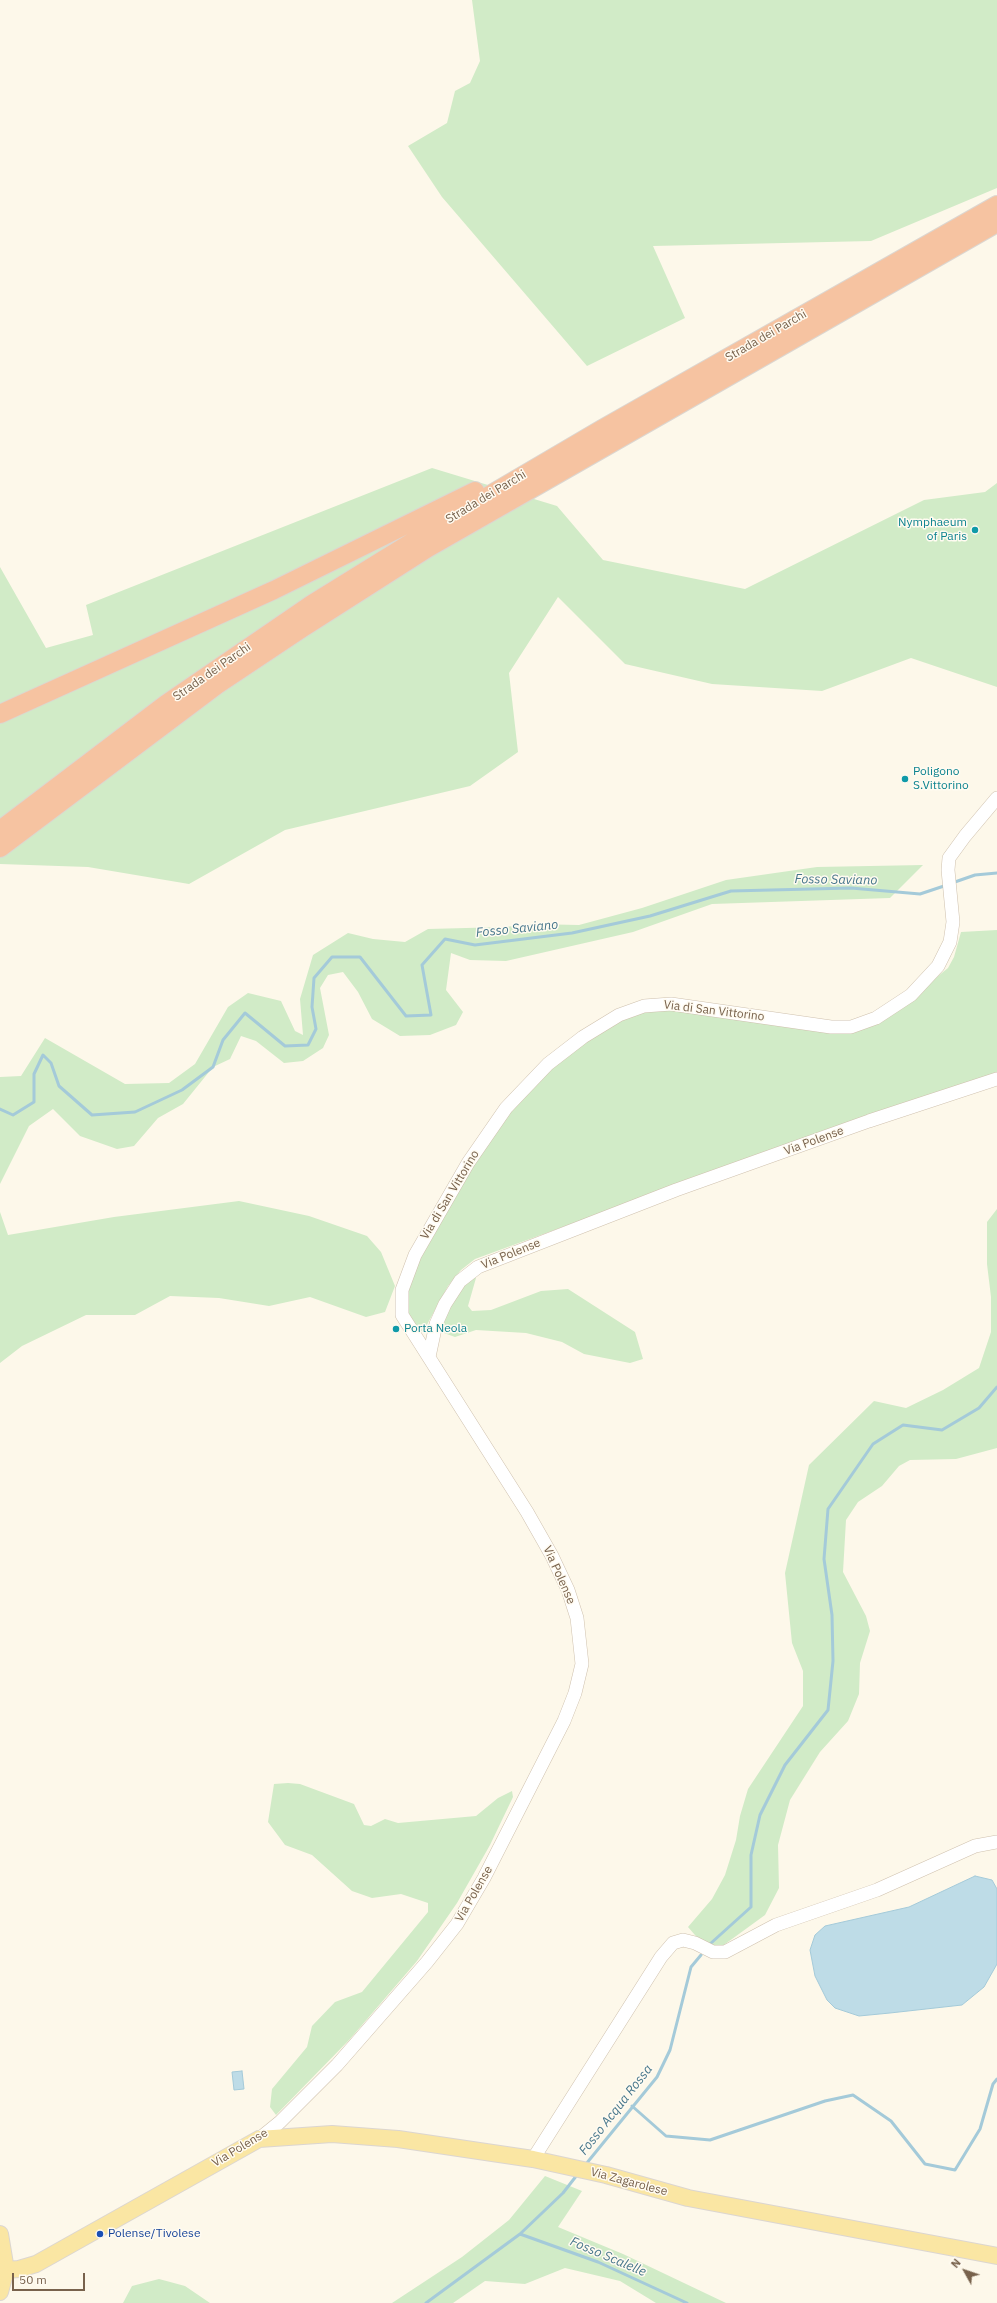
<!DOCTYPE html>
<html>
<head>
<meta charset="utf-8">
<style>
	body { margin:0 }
	#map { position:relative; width:997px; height:2303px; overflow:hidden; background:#fdf8ea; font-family:"IBM Plex Sans",sans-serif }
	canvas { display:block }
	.north { position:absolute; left:945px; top:2251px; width:40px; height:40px; -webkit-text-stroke:3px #fffbf1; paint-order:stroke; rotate:310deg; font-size:11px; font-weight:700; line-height:16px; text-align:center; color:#78624c }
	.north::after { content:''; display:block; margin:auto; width:14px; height:18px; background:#78624c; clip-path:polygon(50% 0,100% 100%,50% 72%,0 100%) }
	.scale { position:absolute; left:12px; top:2273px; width:73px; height:18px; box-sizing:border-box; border:2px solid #78624c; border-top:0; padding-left:5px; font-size:12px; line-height:14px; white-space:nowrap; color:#78624c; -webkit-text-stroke:3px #fffbf1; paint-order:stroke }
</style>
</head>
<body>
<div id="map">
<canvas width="997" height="2303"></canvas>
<div class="north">N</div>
<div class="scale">50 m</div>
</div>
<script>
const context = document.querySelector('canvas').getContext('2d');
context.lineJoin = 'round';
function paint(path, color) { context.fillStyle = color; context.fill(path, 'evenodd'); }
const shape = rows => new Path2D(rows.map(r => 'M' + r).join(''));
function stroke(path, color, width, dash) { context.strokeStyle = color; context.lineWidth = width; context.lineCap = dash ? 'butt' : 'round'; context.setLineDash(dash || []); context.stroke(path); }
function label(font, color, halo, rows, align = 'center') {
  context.font = font + ' "IBM Plex Sans",sans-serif'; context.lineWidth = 3; context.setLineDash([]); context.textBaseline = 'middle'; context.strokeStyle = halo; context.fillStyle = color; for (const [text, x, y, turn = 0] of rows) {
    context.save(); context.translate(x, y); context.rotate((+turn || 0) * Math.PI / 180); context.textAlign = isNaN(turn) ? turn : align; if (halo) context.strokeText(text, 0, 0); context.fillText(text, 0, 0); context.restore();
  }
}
paint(shape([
	[472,0,997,0,997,188,871,241,653,246,685,318,587,366,442,197,408,146,447,123,455,91,470,83,480,61],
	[432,468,557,506,603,560,745,589,924,500,985,492,997,483,997,687,911,658,822,691,712,684,625,664,558,597,509,673,518,752,470,786,285,830,189,884,88,867,0,864,0,567,46,648,93,635,86,605],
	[923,865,890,898,712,904,633,932,506,961,470,960,451,953,446,990,463,1012,456,1025,430,1035,400,1036,372,1019,358,992,343,972,328,975,320,988,329,1035,323,1048,303,1061,284,1063,256,1041,241,1036,230,1059,213,1067,183,1104,158,1118,134,1146,117,1149,80,1136,53,1109,29,1126,0,1184,0,1077,21,1076,45,1038,125,1084,169,1083,195,1064,228,1007,248,993,281,1001,295,1031,303,1035,300,999,313,955,348,933,373,939,405,942,428,929,504,927,533,924,579,925,642,908,726,880,817,867],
	[997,930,997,1075,675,1186,475,1259,461,1270,448,1286,423,1332,415,1327,405,1308,407,1291,415,1265,497,1126,530,1088,569,1052,621,1019,645,1010,662,1008,831,1031,898,1009,948,968,954,957,961,932],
	[239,1201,309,1216,367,1236,381,1252,395,1286,385,1312,366,1317,310,1297,269,1306,219,1298,170,1296,135,1315,86,1315,22,1346,0,1363,0,1212,8,1235,114,1217],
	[997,1209,997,1448,956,1459,910,1460,899,1466,882,1486,858,1502,846,1520,843,1572,866,1616,870,1631,860,1663,859,1694,848,1721,820,1752,790,1800,778,1845,779,1888,765,1915,721,1947,712,1949,701,1942,688,1927,712,1899,725,1875,736,1840,740,1816,748,1789,803,1706,803,1671,792,1643,785,1573,809,1465,874,1401,906,1408,943,1390,979,1368,991,1332,991,1297,987,1264,987,1222],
	[471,1274,476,1278,468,1306,472,1311,491,1310,541,1291,568,1289,635,1332,643,1359,630,1363,584,1354,562,1342,526,1333,476,1330,455,1337,444,1333,440,1321],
	[288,1783,300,1784,354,1804,364,1825,371,1826,385,1819,398,1823,476,1816,498,1798,512,1791,513,1797,490,1845,457,1903,417,1961,350,2039,276,2115,270,2107,272,2089,307,2047,312,2026,335,2002,362,1992,428,1912,428,1903,401,1894,372,1898,352,1891,312,1855,285,1845,268,1822,274,1784],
	[545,2176,582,2191,558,2227,623,2254,726,2303,656,2303,620,2281,565,2268,525,2284,485,2281,453,2303,392,2303,462,2257,509,2220],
	[159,2279,185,2286,210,2303,123,2303,132,2286]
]), '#d1ebc7');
const water = shape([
	[975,1876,992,1880,997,1889,997,1964,984,1987,962,2005,890,2013,859,2016,835,2008,827,2000,815,1976,810,1950,815,1935,825,1926,909,1907,975,1876],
	[242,2071,244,2089,234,2090,232,2072,242,2071]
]);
paint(water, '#bedce7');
stroke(water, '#a4cad9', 1);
stroke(shape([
	[952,883,975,875,997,873],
	[0,1109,13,1115,34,1102,34,1074,43,1055,51,1063,59,1086,92,1115,135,1112,182,1090,213,1067,223,1040,245,1013,285,1046,308,1045,316,1029,312,1007,314,978,332,957,360,957,406,1016,431,1015,422,965,445,939,475,945,572,933,650,916,731,891,851,888,920,894,947,885],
	[710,1944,751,1907,751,1855,760,1815,785,1765,828,1710,833,1661,832,1615,824,1559,828,1509,873,1444,903,1425,942,1430,979,1408,997,1387],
	[632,2106,666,2136,710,2140,825,2101,853,2095,891,2121,925,2164,955,2170,980,2129,993,2084,997,2079],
	[586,2164,657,2077,670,2050,691,1967,701,1955],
	[520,2234,598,2262,687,2303],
	[426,2303,520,2234,563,2193,577,2175]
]), '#a4cad9', 3);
const minor = shape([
	[429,1357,436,1324,445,1304,460,1281,478,1267,676,1190,869,1121,997,1079],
	[259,2139,280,2122,337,2065,427,1962,457,1924,484,1878,564,1721,575,1693,582,1664,577,1618,568,1590,552,1556,527,1512,402,1315,402,1290,415,1255,468,1163,506,1108,548,1064,583,1037,619,1015,644,1006,671,1004,831,1027,851,1027,876,1018,911,995,938,966,950,942,953,922,948,870,949,858,965,836,997,798],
	[533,2159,661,1957,673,1943,683,1940,695,1943,713,1952,725,1952,776,1925,877,1890,975,1846,997,1842]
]);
const major = shape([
	[0,2234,6,2270,0,2292],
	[6,2270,19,2269,36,2264,259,2139,332,2134,398,2139,533,2159,606,2175,688,2198,997,2256]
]);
const highway = shape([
	[0,714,274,590,475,491],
	[0,830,166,704,312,604,459,513,602,429,997,205],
	[0,848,217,685,301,629,428,548,997,223]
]);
stroke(minor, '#cfc1ae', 14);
stroke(major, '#dcd6d0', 18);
stroke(highway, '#dcd6d0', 20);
stroke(minor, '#fff', 13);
stroke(major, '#fae6a3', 16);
stroke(highway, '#f6c3a1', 18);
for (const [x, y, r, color] of [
	[975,530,4,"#0f9aa8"],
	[905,779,4,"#0f9aa8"],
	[396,1329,4,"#0f9aa8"],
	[100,2234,4,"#1a4fb4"]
]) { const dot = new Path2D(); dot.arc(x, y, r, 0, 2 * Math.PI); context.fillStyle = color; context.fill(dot); stroke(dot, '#fffbf1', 1.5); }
label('12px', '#78624c', '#fffbf1', [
	["Strada dei Parchi",766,336,-30],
	["Strada dei Parchi",486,497,-31],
	["Strada dei Parchi",212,672,-35],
	["Via di San Vittorino",714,1011,7],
	["Via Polense",814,1141,-20],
	["Via di San Vittorino",450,1195,-59],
	["Via Polense",511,1254,-22],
	["Via Polense",559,1575,66],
	["Via Polense",474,1894,-60],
	["Via Polense",240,2148,-31],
	["Via Zagarolese",629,2182,15]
]);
label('12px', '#0d838f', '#fffbf1', [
	["Nymphaeum",967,523,"right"],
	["of Paris",967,537,"right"],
	["Poligono",913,772],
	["S.Vittorino",913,786],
	["Porta Neola",404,1329]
], 'left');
label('12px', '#164399', '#fffbf1', [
	["Polense/Tivolese",108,2234]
], 'left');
label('italic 13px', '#46768b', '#fffbf1', [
	["Fosso Saviano",836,880,1],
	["Fosso Saviano",517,929,-6],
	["Fosso Acqua Rossa",616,2110,-52],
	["Fosso Scalelle",608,2257,23]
]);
</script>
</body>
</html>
